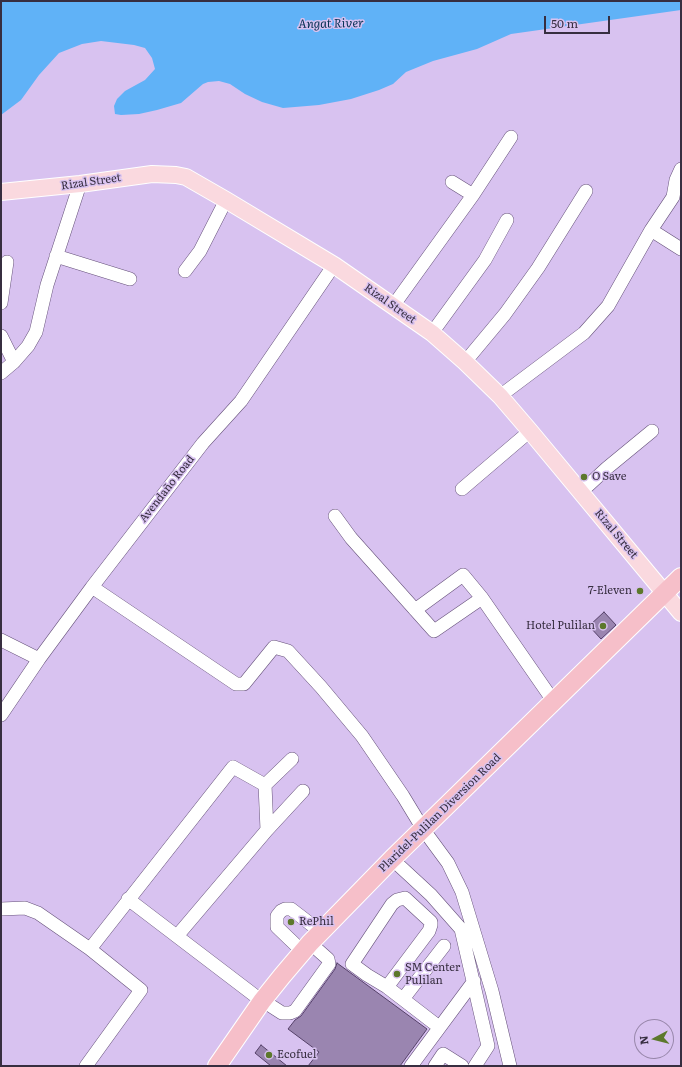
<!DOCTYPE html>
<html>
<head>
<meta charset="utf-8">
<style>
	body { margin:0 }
	#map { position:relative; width:682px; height:1067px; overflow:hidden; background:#d8c2f0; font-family:Literata,serif }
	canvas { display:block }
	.frame { position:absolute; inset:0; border:2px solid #372e40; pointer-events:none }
	.north { position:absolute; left:634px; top:1019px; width:40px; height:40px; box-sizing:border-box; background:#d8c2f0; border:1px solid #9887aa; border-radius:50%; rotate:263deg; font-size:11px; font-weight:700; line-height:16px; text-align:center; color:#372e40 }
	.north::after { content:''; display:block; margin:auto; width:14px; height:18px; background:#5c782c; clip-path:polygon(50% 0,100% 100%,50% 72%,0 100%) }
	.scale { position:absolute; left:544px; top:16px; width:66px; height:18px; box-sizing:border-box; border:2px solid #372e40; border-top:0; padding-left:5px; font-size:12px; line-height:14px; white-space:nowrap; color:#372e40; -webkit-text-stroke:3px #d8c2f0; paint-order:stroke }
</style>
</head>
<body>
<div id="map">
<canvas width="682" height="1067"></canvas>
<div class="frame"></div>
<div class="north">N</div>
<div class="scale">50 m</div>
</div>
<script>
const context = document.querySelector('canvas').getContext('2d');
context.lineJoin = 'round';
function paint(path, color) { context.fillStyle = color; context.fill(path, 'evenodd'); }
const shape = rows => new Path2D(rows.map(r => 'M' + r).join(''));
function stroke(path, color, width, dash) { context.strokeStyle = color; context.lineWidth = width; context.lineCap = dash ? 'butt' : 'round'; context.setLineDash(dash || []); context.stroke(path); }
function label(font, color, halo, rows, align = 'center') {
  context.font = font + ' Literata,serif'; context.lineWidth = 3; context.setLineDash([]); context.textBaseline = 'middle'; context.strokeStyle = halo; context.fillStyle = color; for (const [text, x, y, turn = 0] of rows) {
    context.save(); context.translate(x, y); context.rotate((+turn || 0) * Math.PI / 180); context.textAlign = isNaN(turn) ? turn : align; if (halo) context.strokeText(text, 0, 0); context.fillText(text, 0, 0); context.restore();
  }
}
paint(shape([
	[1,1,681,1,681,10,511,34,477,49,433,61,406,72,393,84,379,90,351,99,319,105,283,108,262,102,245,94,230,84,219,81,208,82,203,84,181,103,157,110,139,114,121,115,115,114,114,106,117,99,125,91,145,80,155,69,152,58,145,48,134,45,101,41,82,44,59,53,39,75,21,100,1,115]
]), '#60b2f7');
const building = shape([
	[604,612,616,625,601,639,589,626,604,612],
	[337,963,427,1029,400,1066,308,1066,319,1052,288,1029,295,1020,301,1016,335,969,337,963],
	[261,1045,287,1066,271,1066,255,1053,261,1045]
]);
paint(building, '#9a85b0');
stroke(building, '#554168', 1);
const minor = shape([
	[452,182,473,195],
	[651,230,681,249],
	[56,256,130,279],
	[185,271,200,251,226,200],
	[1,303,7,262],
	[393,306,473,195,511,137],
	[432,333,485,260,507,220],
	[1,336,14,362],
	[465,362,505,314,538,268,586,191],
	[1,373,14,362,28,346,36,332,47,285,80,184],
	[500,396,584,333,608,306,651,230,673,197,676,180,681,169],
	[462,489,530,431],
	[581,492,607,468,652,431],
	[335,516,351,538,434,631,482,598,554,702],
	[92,587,236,684,244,684,274,647,288,651,321,687,362,736,403,796,423,829,448,863,462,892,492,991,510,1066],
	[415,610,463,575,482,598],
	[1,640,39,659],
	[1,715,39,659,92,587,203,443,241,401,334,265],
	[265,785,292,759],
	[392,859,431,895,461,929,488,1046,475,1066],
	[128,899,254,995,282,1013,290,1013,295,1011,329,964,328,959,310,943],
	[1,909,25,908,38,913,90,949,141,990,86,1066],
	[177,936,267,830,303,791],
	[90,949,233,767,265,785,267,830],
	[303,952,277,927,277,916,281,911,285,909,291,909,321,932],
	[387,987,429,931,431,925,431,922,405,898,397,900,392,904,352,964,367,975,387,987,439,1027],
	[403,999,444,946],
	[411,1066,474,981],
	[435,1066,443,1054,462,1066]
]);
const major = shape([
	[1,192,80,184,152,174,176,175,186,177,226,200,334,265,432,333,465,362,500,396,530,431,681,613]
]);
const highway = shape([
	[217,1066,262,1001,282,976,310,943,392,859,681,577]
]);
stroke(minor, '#66527a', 14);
stroke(major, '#fff', 18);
stroke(highway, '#fff', 20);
stroke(minor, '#fff', 13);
stroke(major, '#fad9df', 16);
stroke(highway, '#f6bfc9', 18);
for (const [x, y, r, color] of [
	[584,477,4,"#5c782c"],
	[640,591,4,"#5c782c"],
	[603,626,4,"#5c782c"],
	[291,922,4,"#5c782c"],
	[397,974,4,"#5c782c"],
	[269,1055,4,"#5c782c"]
]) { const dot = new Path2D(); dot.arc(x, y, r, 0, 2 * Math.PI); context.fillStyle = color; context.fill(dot); stroke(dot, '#d8c2f0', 1.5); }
label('11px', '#372e40', '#d8c2f0', [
	["Rizal Street",91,182,-8],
	["Rizal Street",390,304,35],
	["Avendaño Road",167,489,-52],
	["Rizal Street",616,534,50],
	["Plaridel-Pulilan Diversion Road",440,813,-44]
]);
label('11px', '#372e40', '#d8c2f0', [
	["O Save",592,477],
	["7-Eleven",632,591,"right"],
	["Hotel Pulilan",595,626,"right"],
	["RePhil",299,922],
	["SM Center",405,968],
	["Pulilan",405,981],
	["Ecofuel",277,1055]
], 'left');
label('italic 12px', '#012f51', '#d8c2f0', [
	["Angat River",331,24,-1]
]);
</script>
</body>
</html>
